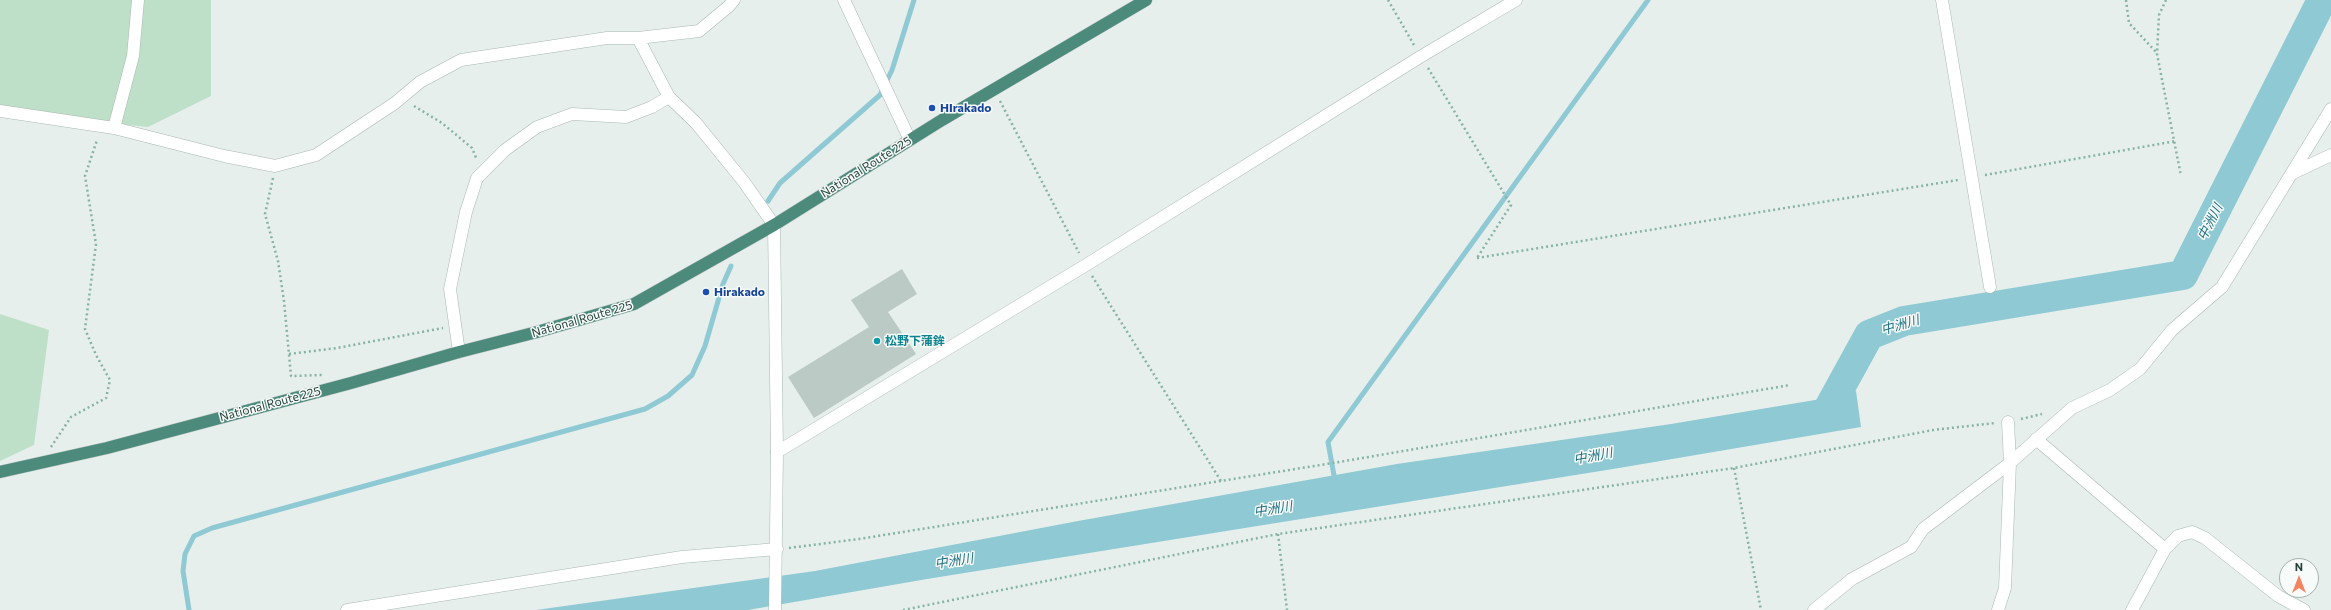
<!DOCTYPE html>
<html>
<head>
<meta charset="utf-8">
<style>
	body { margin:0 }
	#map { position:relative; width:2331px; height:610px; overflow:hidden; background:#e6efeb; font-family:Commissioner,sans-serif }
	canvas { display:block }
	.north { position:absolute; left:2279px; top:558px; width:40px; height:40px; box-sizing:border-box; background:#f7fbf9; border:1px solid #a3b1ad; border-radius:50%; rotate:0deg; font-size:11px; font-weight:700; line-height:16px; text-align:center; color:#24423a }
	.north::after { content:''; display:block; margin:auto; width:14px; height:18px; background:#f4845f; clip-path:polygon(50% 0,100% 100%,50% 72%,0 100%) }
</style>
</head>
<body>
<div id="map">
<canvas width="2331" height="610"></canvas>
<div class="north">N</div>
</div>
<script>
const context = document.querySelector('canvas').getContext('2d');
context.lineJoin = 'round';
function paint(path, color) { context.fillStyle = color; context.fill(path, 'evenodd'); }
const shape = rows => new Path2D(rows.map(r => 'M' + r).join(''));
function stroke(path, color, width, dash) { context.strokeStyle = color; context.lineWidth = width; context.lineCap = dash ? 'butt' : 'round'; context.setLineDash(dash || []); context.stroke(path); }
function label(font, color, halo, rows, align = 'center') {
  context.font = font + ' Commissioner,"Noto Sans JP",sans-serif'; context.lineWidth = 3; context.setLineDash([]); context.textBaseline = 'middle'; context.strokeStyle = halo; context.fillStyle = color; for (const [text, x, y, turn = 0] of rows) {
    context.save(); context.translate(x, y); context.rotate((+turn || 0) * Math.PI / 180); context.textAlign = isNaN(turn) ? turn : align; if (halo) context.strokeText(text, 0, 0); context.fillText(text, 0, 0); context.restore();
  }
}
paint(shape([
	[0,0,211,0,211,96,148,127,0,112],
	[0,314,49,330,34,445,0,461]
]), '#bfe0c8');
paint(shape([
	[1856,391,1861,427,1619,468,927,579,748,610,536,610,815,571,1078,521,1397,464,1671,424,1815,400]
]), '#8ec9d4');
stroke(shape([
	[768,201,780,183,880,95,892,70,914,0],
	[1335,481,1328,442,1648,0],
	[189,610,183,571,185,554,194,536,212,528,645,409,668,396,692,375,705,346,723,284,731,266]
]), '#8ec9d4', 5);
stroke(shape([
	[1808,419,1824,417,1869,335,1904,321,2183,275,2322,0]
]), '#8ec9d4', 30);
paint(shape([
	[902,269,917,294,888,312,916,354,814,418,788,377,869,327,851,300]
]), '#bbcac4');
const minor = shape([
	[844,0,910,140],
	[1942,0,1990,287],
	[638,38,669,97,696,123,744,182,774,225],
	[0,111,114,128,224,156,275,166,316,155,395,103,420,82,461,60,607,38,638,38,699,31,729,6,734,0],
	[114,128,133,56,138,0],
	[2293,173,2331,155],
	[459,352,450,289,466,212,477,178,505,150,537,127,572,114,626,117,652,107,669,97],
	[2036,439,2165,549],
	[777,452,1086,265,1420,57,1516,0],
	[347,610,682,557,777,549],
	[1814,610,1852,579,1911,547,1923,529,2010,463,2072,408,2110,390,2140,369,2172,330,2222,287,2331,109],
	[1998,610,2005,588,2010,463,2008,422],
	[2132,610,2165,549,2178,536,2192,532,2205,538,2278,596,2304,610]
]);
const tertiary = shape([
	[774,225,777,452,775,610]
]);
const trunk = shape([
	[0,472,107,448,351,383,459,352,537,332,634,304,774,225,942,120,1146,0]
]);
stroke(minor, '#a8b8b2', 13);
stroke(tertiary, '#a8b8b2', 13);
stroke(trunk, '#c2cac8', 13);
stroke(shape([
	[1388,0,1414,45],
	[2126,0,2129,23,2157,53],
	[2166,0,2159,15,2157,54,2181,176],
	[1428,68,1511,205,1477,258],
	[1000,101,1079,253],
	[414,106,442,123,472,148,477,160],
	[1985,175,2176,141],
	[273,178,265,214,278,261,284,301,291,376,322,375],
	[1477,258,1958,180],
	[1092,276,1221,481],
	[289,354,337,348,443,328],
	[2021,419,2042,414],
	[51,447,71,417,106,398,110,380,96,355,85,329,96,244,85,176,97,140],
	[1734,468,1761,610],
	[1278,534,1287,610],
	[789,548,859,539,1339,462,1790,385],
	[903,610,1278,534,1734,468,1933,430,1995,423]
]), '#86b3a5', 2.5, [2, 3]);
stroke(minor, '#fff', 12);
stroke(tertiary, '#fff', 12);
stroke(trunk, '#4c8a7c', 12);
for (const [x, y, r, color] of [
	[932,108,4,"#1a4fb4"],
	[706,292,4,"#1a4fb4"],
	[877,341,4,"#0f9aa8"]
]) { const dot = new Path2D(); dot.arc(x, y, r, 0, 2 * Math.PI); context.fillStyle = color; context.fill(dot); stroke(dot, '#f7fbf9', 1.5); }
label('bold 12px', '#164399', '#f7fbf9', [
	["HIrakado",940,108],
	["Hirakado",714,292]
], 'left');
label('12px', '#24423a', '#f7fbf9', [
	["National Route 225",866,167,-32],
	["National Route 225",582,319,-16],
	["National Route 225",270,404,-15]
]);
label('bold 12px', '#0d838f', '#f7fbf9', [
	["松野下蒲鉾",885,341]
], 'left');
label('italic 13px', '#1c6f80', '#f7fbf9', [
	["中洲川",2210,222,-63],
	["中洲川",1900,325,-16],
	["中洲川",1593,456,-10],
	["中洲川",1273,509,-9],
	["中洲川",954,561,-9]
]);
</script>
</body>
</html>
